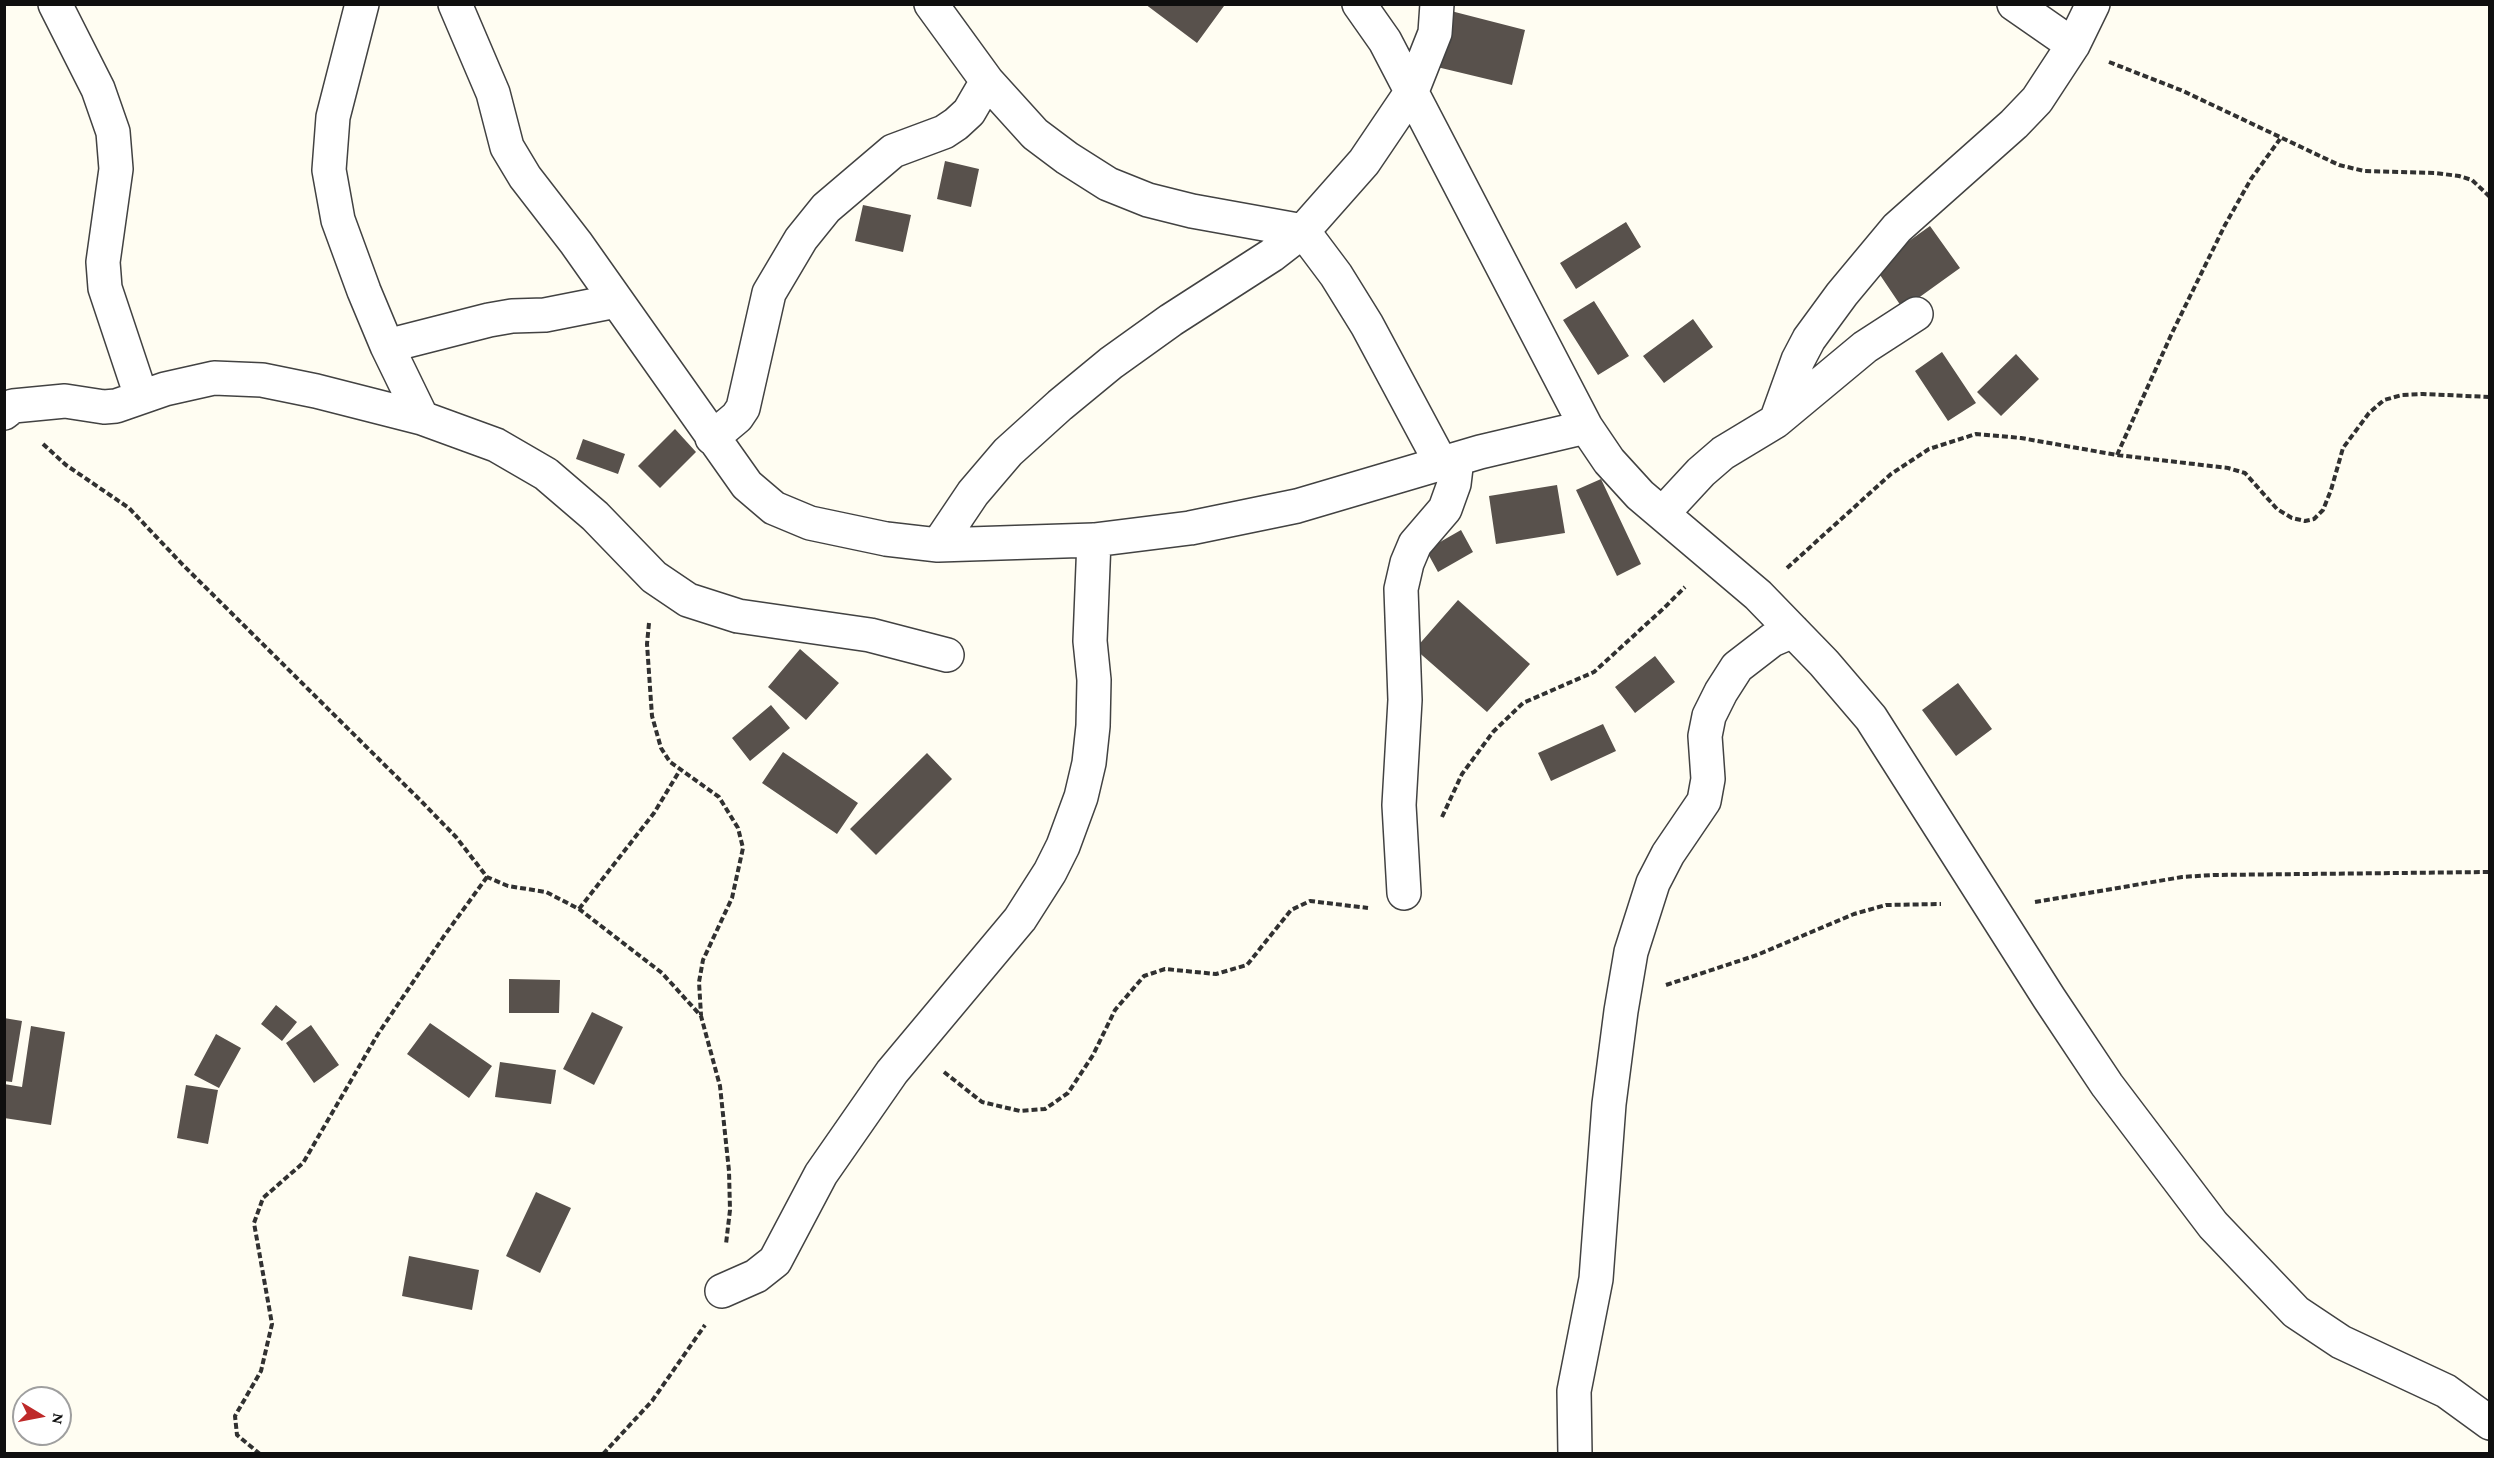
<!DOCTYPE html>
<html>
<head>
<meta charset="utf-8">
<style>
	body { margin:0 }
	#map { position:relative; width:2494px; height:1458px; overflow:hidden; background:#fffdf2; font-family:"Crimson Pro",serif }
	canvas { display:block }
	.frame { position:absolute; inset:0; border:6px solid #0f0f0f; pointer-events:none }
	.north { position:absolute; left:12px; top:1386px; width:60px; height:60px; box-sizing:border-box; background:#fff; border:2px solid #9f9f9f; border-radius:50%; rotate:100deg; font-size:16px; font-weight:700; line-height:24px; text-align:center; color:#0f0f0f }
	.north::after { content:''; display:block; margin:auto; width:21px; height:27px; background:#be2929; clip-path:polygon(50% 0,100% 100%,50% 72%,0 100%) }
</style>
</head>
<body>
<div id="map">
<canvas width="2494" height="1458"></canvas>
<div class="frame"></div>
<div class="north">N</div>
</div>
<script>
const context = document.querySelector('canvas').getContext('2d');
context.lineJoin = 'round';
function paint(path, color) { context.fillStyle = color; context.fill(path, 'evenodd'); }
const shape = rows => new Path2D(rows.map(r => 'M' + r).join(''));
function stroke(path, color, width, dash) { context.strokeStyle = color; context.lineWidth = width; context.lineCap = dash ? 'butt' : 'round'; context.setLineDash(dash || []); context.stroke(path); }
paint(shape([
	[1145,4,1222,4,1224,6,1197,43],
	[1451,11,1525,30,1512,85,1437,67],
	[945,161,979,169,971,207,937,199],
	[863,205,911,215,903,252,855,241],
	[1626,222,1641,247,1576,289,1560,263],
	[1930,226,1960,268,1903,309,1874,266],
	[1594,301,1629,356,1598,375,1563,320],
	[1693,319,1713,347,1664,383,1643,356],
	[1942,352,1976,403,1948,421,1915,371],
	[2016,354,2039,379,2001,416,1977,392],
	[675,429,696,452,660,488,638,466],
	[583,439,625,454,618,474,576,459],
	[1601,479,1641,564,1617,576,1576,490],
	[1557,485,1565,533,1496,544,1489,496],
	[1461,530,1473,552,1438,572,1426,550],
	[1458,600,1530,664,1487,712,1415,649],
	[800,649,839,683,806,720,768,687],
	[1655,656,1675,682,1635,713,1615,687],
	[1958,683,1992,729,1956,756,1922,710],
	[771,705,790,728,750,761,732,738],
	[1603,724,1616,751,1551,781,1538,753],
	[783,752,858,803,837,834,762,783],
	[927,753,952,779,876,855,850,829],
	[509,979,560,980,559,1013,509,1013],
	[276,1005,297,1022,282,1041,261,1024],
	[592,1012,623,1027,594,1085,563,1069],
	[4,1018,22,1021,12,1082,4,1081],
	[430,1023,492,1066,469,1098,407,1054],
	[311,1025,339,1065,314,1083,286,1043],
	[31,1026,65,1032,51,1125,4,1118,4,1084,22,1087],
	[216,1034,241,1048,219,1088,194,1075],
	[500,1062,556,1070,551,1104,495,1097],
	[186,1085,218,1090,208,1144,177,1138],
	[536,1192,571,1208,540,1273,506,1256],
	[409,1256,479,1270,472,1310,402,1296]
]), '#58514c');
const minor = shape([
	[55,4,98,89,113,132,116,169,103,262,105,288,141,396],
	[362,4,333,117,329,170,338,220,364,291,387,346,422,418],
	[455,4,493,93,507,147,525,177,576,243,747,485,774,508,810,523,886,539,938,545,1094,540,1190,528,1297,506,1480,452,1586,427],
	[931,4,987,81,1035,134,1067,158,1108,184,1148,200,1192,211,1303,231,1336,275,1367,325,1441,463],
	[1359,4,1385,41,1586,427,1609,461,1640,495,1758,595,1824,663,1871,718,2049,998,2107,1085,2213,1225,2296,1312,2341,1342,2446,1391,2490,1423],
	[2014,4,2073,45],
	[387,346,489,320,512,316,545,315,616,301],
	[4,413,13,406,65,401,104,407,116,406,165,389,214,378,262,380,316,391,422,418,496,445,546,474,595,516,654,577,688,600,738,616,870,635,947,655],
	[1776,421,1798,360,1809,339,1842,294,1897,228,2014,124,2037,100,2073,45,2093,4],
	[712,438,737,417,743,408,769,293,801,239,826,208,893,151,944,132,956,124,969,112,987,81],
	[1663,513,1701,472,1723,453,1776,421,1865,347,1916,314],
	[938,545,973,493,1008,452,1060,405,1111,363,1171,320,1272,255,1303,231,1364,162,1412,91,1435,33,1437,4],
	[1404,893,1399,805,1405,700,1401,589,1407,563,1415,544,1445,509,1454,484,1457,459],
	[722,1291,756,1276,775,1261,821,1174,892,1072,1020,919,1050,872,1063,846,1081,797,1089,763,1093,726,1094,680,1090,641,1094,540],
	[1575,1454,1574,1391,1596,1279,1609,1104,1621,1011,1631,952,1653,883,1668,854,1704,801,1708,779,1705,736,1709,716,1721,692,1737,667,1772,640,1793,631]
]);
stroke(minor, '#424242', 36);
stroke(shape([
	[2109,62,2183,91,2339,165,2364,171,2435,173,2459,176,2472,180,2490,197],
	[43,444,66,465,129,508,182,564,422,802,456,837,487,877,508,886,546,892,579,909,662,973,701,1016,720,1086,729,1171,730,1210,726,1244],
	[2117,455,2172,333,2225,225,2251,179,2280,139],
	[1787,568,1891,474,1929,449,1976,434,2021,438,2117,455,2228,468,2245,473,2277,509,2292,518,2305,521,2314,519,2323,510,2331,490,2343,448,2369,413,2384,400,2402,395,2423,394,2490,397],
	[649,623,647,644,652,716,661,748,670,762,719,797,738,828,743,848,732,898,703,960,699,982,701,1015],
	[1442,817,1462,774,1493,732,1523,703,1594,672,1664,608,1685,587],
	[2035,902,2182,877,2213,875,2490,872],
	[579,909,654,813,680,770],
	[1666,985,1757,955,1854,914,1886,905,1941,904],
	[944,1072,982,1102,1020,1111,1045,1109,1068,1093,1093,1055,1115,1010,1144,976,1165,969,1216,974,1247,965,1291,910,1310,901,1368,908],
	[260,1454,237,1435,235,1416,261,1371,272,1324,254,1223,263,1198,303,1163,378,1034,444,936,487,877],
	[603,1454,652,1401,705,1325]
]), '#313131', 4, [6, 3]);
stroke(minor, '#fff', 33);
</script>
</body>
</html>
